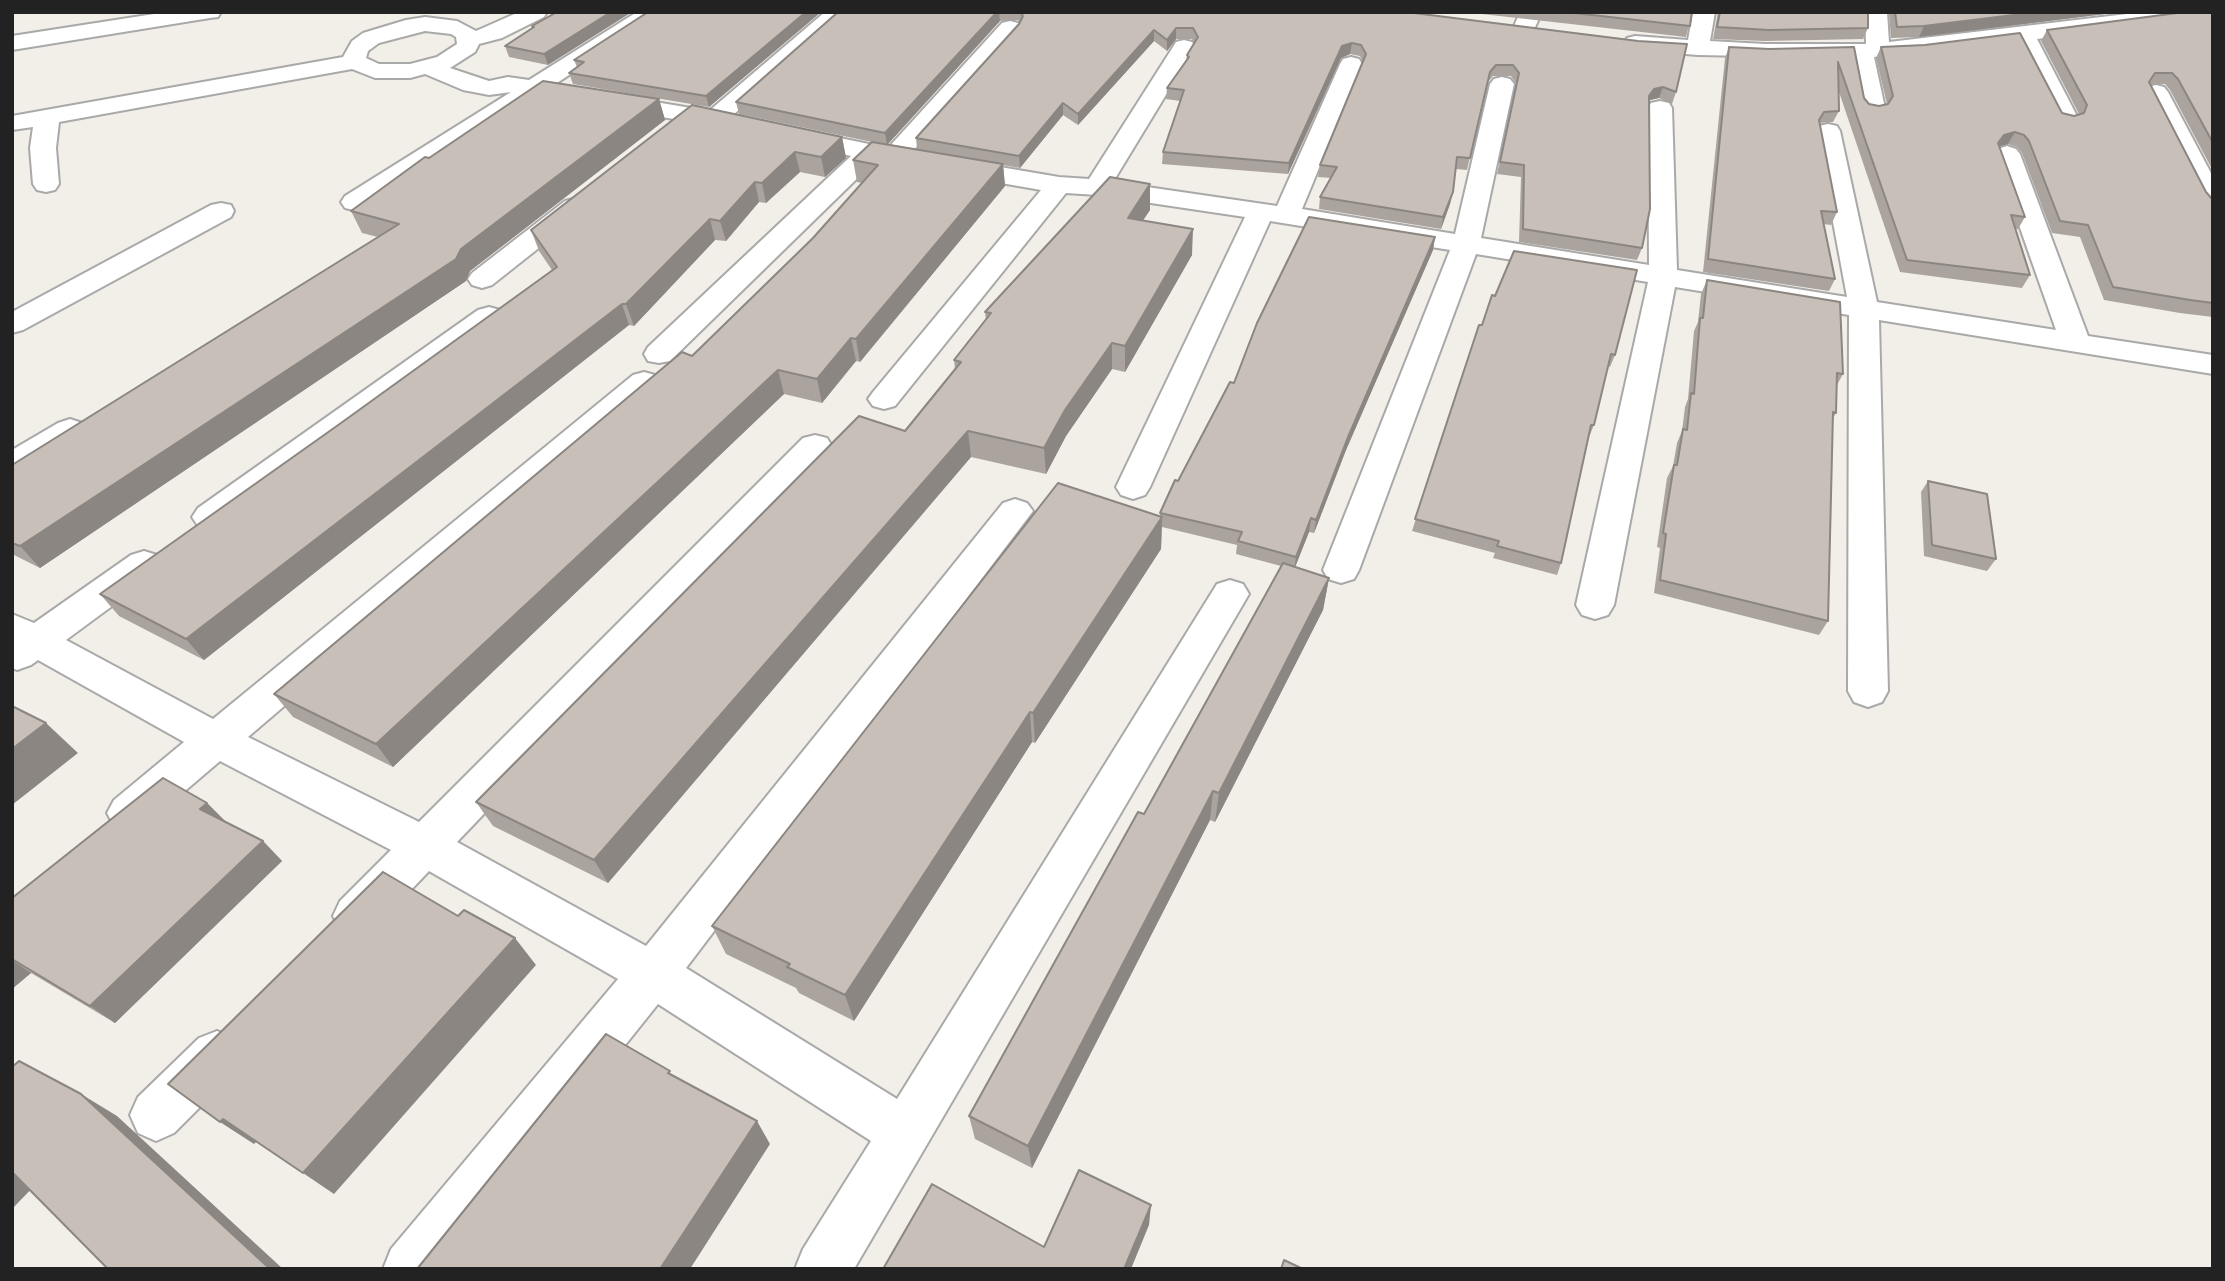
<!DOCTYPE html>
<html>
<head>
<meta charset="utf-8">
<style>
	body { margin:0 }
	#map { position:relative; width:2225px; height:1281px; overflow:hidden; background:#f2efe9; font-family:"Sofia Sans Condensed",sans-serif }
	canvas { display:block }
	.frame { position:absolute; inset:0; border:14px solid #222; pointer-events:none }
</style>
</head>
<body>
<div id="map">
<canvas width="2225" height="1281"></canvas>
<div class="frame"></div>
</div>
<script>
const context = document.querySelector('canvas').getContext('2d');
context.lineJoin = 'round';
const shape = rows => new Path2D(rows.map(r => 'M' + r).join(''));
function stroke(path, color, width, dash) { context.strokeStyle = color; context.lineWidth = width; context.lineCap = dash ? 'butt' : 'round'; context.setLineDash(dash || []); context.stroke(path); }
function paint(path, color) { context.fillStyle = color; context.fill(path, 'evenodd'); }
const minor = shape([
	[167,12,221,12,218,17,210,18,12,50,12,36,167,12],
	[519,12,547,12,544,17,502,38,479,44,475,52,450,68,489,81,508,77,529,80,637,12,663,12,554,85,709,111,825,12,849,12,733,115,742,117,745,122,742,127,733,129,537,96,363,208,354,210,345,208,341,202,345,196,511,92,489,95,463,90,425,74,410,78,375,78,352,69,59,122,56,148,59,184,55,190,46,192,37,190,33,184,30,148,33,127,12,130,12,116,343,57,352,41,363,33,406,20,425,17,457,21,476,31,519,12],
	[425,31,451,34,456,37,457,44,437,57,410,64,379,64,366,58,368,51,379,43,425,31],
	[1520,12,1542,12,1531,36,1523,38,1515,36,1512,31,1520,12],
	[1693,12,1715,12,1710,41,1765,44,1866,44,1865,12,1887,12,1889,42,2144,12,2209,12,2206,17,2198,18,2037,39,2078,118,2075,123,2066,125,2057,123,2054,118,2016,41,1874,57,1885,108,1882,113,1873,115,1864,113,1861,108,1851,58,1698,55,1635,50,1627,48,1624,43,1627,38,1635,36,1688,40,1693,12],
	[1010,21,1018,23,1021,28,1018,33,912,152,1059,177,1089,179,1173,47,1176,42,1184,40,1192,42,1195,47,1113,182,1277,206,1340,64,1343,59,1351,57,1359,59,1362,64,1302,209,1455,234,1490,84,1494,79,1502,77,1510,79,1514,84,1481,238,1649,265,1648,108,1651,103,1660,101,1669,103,1672,108,1677,270,1847,297,1816,131,1819,126,1828,124,1837,126,1840,131,1877,302,2056,330,1994,154,1998,149,2007,146,2016,149,2020,154,2088,336,2213,355,2213,374,1879,320,1888,691,1882,702,1868,707,1854,702,1848,691,1849,315,1675,287,1614,605,1608,615,1595,619,1582,615,1576,605,1648,282,1476,254,1359,570,1354,579,1341,583,1328,579,1323,570,1450,250,1270,221,1150,487,1145,495,1133,499,1121,495,1116,487,1245,217,1097,195,1066,193,895,406,884,409,873,406,868,399,873,392,1041,190,875,161,670,361,659,363,648,361,644,354,648,347,851,156,783,140,780,135,783,130,792,128,888,148,1002,23,1010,21],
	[2156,85,2164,87,2168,92,2213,177,2213,211,2204,209,2200,203,2144,92,2148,87,2156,85],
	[574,199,583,201,587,207,583,213,492,285,482,288,472,285,468,279,472,273,565,201,574,199],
	[221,203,231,205,234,211,231,217,23,330,12,333,12,312,211,205,221,203],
	[489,307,500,310,504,316,500,322,222,526,210,529,198,526,192,517,198,508,478,310,489,307],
	[644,372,655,375,660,382,655,389,248,737,419,822,803,438,815,435,827,438,832,446,827,454,457,842,646,946,1003,503,1015,499,1027,503,1033,511,1027,519,686,968,897,1099,1217,584,1230,580,1243,584,1249,594,854,1269,795,1269,803,1249,871,1141,658,1004,446,1269,383,1269,391,1249,618,979,429,871,372,931,356,937,340,931,333,916,340,901,391,850,220,761,144,826,129,831,114,826,107,813,114,800,184,742,38,660,31,665,17,670,12,668,12,614,34,623,131,555,144,551,157,555,162,564,157,573,66,640,213,719,633,375,644,372],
	[70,419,82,423,86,430,82,437,24,473,12,476,12,450,58,423,70,419],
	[217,1031,235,1038,242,1055,235,1072,174,1133,156,1141,138,1133,130,1115,138,1097,199,1038,217,1031]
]);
stroke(minor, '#a9a9a9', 4);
paint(minor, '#fff');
paint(shape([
	[557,12,548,65,509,57,505,46,532,29,532,26],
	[648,12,821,12,709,107,573,84,569,73,577,67,574,60],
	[838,12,1406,12,1638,41,1676,92,1672,104,1659,98,1650,100,1649,102,1642,248,1637,260,1519,242,1521,177,1497,174,1517,85,1511,76,1493,76,1487,83,1467,170,1456,169,1450,204,1441,229,1319,209,1320,197,1331,178,1318,177,1320,165,1363,62,1360,56,1350,54,1341,58,1288,174,1162,164,1163,152,1180,101,1166,99,1167,88,1186,60,1187,55,1194,43,1192,39,1176,39,1167,51,1154,41,1078,125,1063,115,1020,168,1003,165,1005,186,860,362,856,361,822,403,784,394,393,767,293,717,274,694,692,356,813,238,862,183,857,182,853,160,872,142,739,114,736,102],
	[1018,20,1020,23,916,138,917,149,888,144,1000,21],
	[1464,12,1692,12,1686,37],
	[1718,12,1868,12,1868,28,1863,39,1765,41,1713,39],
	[1889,12,2121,12,1919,37,1891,38],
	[2213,12,2213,171,2170,90,2165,84,2150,84,2206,192,2213,200,2213,317,2180,313,2104,300,2080,237,2052,233,2022,153,2017,147,2008,144,1999,146,2025,217,2018,229,2015,229,2030,275,2022,288,1900,272,1838,89,1839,111,1833,122,1819,123,1837,212,1831,225,1823,224,1835,279,1829,291,1703,272,1725,58,1729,47,1769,49,1854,47,1864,98,1869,104,1879,106,1887,104,1876,58,1881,47,2062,113,2074,116,2079,114,2041,41,2047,30],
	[659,99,665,120,470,271,466,281,40,568,12,554,12,465,378,237,362,233,351,211,429,158],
	[842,137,846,158,825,177,800,172,766,203,759,202,726,241,715,240,634,326,629,325,204,660,119,616,100,594,341,423,552,270,539,251,531,230],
	[1150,210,1143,220,1192,255,1125,372,1112,369,1066,436,1046,474,971,457,608,883,493,826,476,802,905,431,955,369,954,360,986,320,985,312],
	[1435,237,1433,250,1346,450,1314,533,1309,532,1295,567,1329,578,1323,610,1215,822,1210,820,1032,1168,975,1139,969,1116,1144,814,1281,566,1236,554,1237,545,1162,527,1161,549,1035,743,1032,742,854,1021,799,993,796,988,726,954,712,926,1160,517,1160,513,1178,481,1234,383],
	[1707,280,1843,374,1837,385,1836,413,1832,420,1828,621,1819,635,1654,593,1660,548,1657,547,1667,478,1673,466,1677,443,1682,431,1685,407,1688,399,1694,331,1698,322,1701,294],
	[1479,325,1615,355,1610,367,1608,366,1594,425,1589,437,1561,563,1557,575,1493,558,1495,553,1412,531],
	[1928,481,1996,559,1987,571,1924,556,1921,492],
	[207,803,226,822,263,841,282,861,115,1023,31,973,12,989,12,898]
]), '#aba49e');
paint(shape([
	[611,12,632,12,548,65,544,54],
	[806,12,821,12,709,107,706,96],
	[997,12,999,12,1000,21,887,145,885,133],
	[2038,12,2121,12,1919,37,1924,26],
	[1176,28,1176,39,1167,51,1167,40],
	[1154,30,1154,41,1078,125,1078,114],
	[1352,43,1350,54,1341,58,1288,174,1289,163,1342,46],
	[1663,87,1659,98,1650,100,1645,108,1649,96,1654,89],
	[659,99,665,120,470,271,466,281,40,568,20,546],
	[1063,103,1063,115,1020,168,1019,156],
	[2015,132,2008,144,1997,147,2004,135],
	[842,137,846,158,825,177,821,157],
	[795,152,800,172,766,203,762,183],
	[1003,164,1005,186,860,362,856,339],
	[755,182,759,202,726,241,720,221],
	[1150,184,1150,210,1128,243,1128,218],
	[1453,192,1450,204,1441,229,1443,217],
	[710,219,715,240,634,326,626,304],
	[1193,229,1192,255,1125,372,1125,346],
	[1435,237,1433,250,1346,450,1314,533,1316,520,1348,437],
	[622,304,629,325,204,660,186,639],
	[851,338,856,361,822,403,817,379],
	[1112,343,1112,369,1066,436,1046,474,1044,448,1065,410],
	[778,370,784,394,393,767,376,744],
	[968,431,971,457,608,883,594,860],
	[1162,517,1161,549,1035,743,1033,713],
	[1311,518,1309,532,1294,570,1296,557],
	[1329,578,1323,610,1215,822,1219,793],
	[1030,712,1032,742,854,1021,845,995],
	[46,723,78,753,12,805,12,749],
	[1213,791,1210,820,1032,1168,1028,1146],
	[207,803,227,823,200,809],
	[263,841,282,861,115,1023,90,1006],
	[515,938,536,965,334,1194,303,1173],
	[12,960,31,973,12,989],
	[81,1094,117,1116,283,1269,270,1269],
	[223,1119,257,1141,254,1144,220,1122],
	[757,1121,770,1144,690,1269,660,1269],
	[12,1166,40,1180,12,1209],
	[1151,1205,1149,1225,1131,1269,1124,1269]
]), '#8b8681');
const building = shape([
	[557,12,611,12,544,54,505,46,534,27,532,26,557,12],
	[648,12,806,12,706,96,569,73,584,62,574,60,648,12],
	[838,12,997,12,885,133,736,102,838,12],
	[1020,12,1406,12,1638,41,1687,44,1676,92,1663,87,1654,89,1649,96,1650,209,1642,248,1523,229,1524,165,1500,162,1519,73,1513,65,1496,65,1490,72,1470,158,1457,157,1453,192,1443,217,1320,197,1337,167,1320,165,1366,54,1361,45,1352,43,1342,46,1289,163,1163,152,1184,90,1167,88,1189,57,1187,55,1198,37,1193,28,1176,28,1167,40,1154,30,1078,114,1063,103,1019,156,916,138,1019,24,1023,16,1020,12],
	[1565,12,1692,12,1690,26,1565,12],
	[1720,12,1868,12,1868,28,1769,30,1717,27,1720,12],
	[1895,12,2038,12,1924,26,1897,27,1895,12],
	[2185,12,2213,12,2213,143,2178,79,2172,73,2155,73,2149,82,2206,192,2213,200,2213,303,2190,300,2113,287,2088,225,2060,221,2029,141,2024,135,2015,132,2004,135,1998,143,2025,217,2011,215,2030,275,1907,260,1838,62,1839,111,1824,112,1819,120,1837,212,1821,211,1835,279,1708,259,1729,47,1769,49,1854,47,1864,98,1869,104,1879,106,1888,104,1893,96,1881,47,1925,45,2020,33,2062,113,2074,116,2084,113,2087,105,2047,30,2185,12],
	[543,81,659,99,461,249,456,259,20,546,12,543,12,465,399,224,351,211,425,157,429,158,543,81],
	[692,105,842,137,821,157,795,152,762,183,755,182,720,221,710,219,626,304,622,304,186,639,100,594,341,423,557,267,531,230,692,105],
	[872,142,1003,164,856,339,851,338,817,379,778,370,376,744,274,694,682,352,692,356,813,238,878,165,853,160,872,142],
	[1110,177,1150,184,1128,218,1193,229,1125,346,1112,343,1065,410,1044,448,968,431,594,860,476,802,859,416,905,431,961,362,954,360,991,313,985,312,1110,177],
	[1309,217,1435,237,1348,437,1316,520,1311,518,1296,557,1238,541,1242,532,1160,513,1175,480,1178,481,1230,382,1234,383,1257,323,1309,217],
	[1514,251,1637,270,1615,355,1611,354,1594,425,1591,425,1561,563,1497,546,1499,541,1415,519,1479,325,1482,325,1492,295,1495,296,1514,251],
	[1707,280,1840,302,1843,374,1837,373,1836,413,1833,412,1828,621,1660,580,1666,534,1663,533,1674,465,1677,465,1683,429,1687,430,1691,393,1694,394,1700,318,1703,318,1707,280],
	[1928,481,1987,494,1996,559,1932,545,1928,481],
	[1058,483,1162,517,1033,713,1030,712,845,995,787,967,790,964,712,926,1058,483],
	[1283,563,1329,578,1219,793,1213,791,1028,1146,969,1116,1138,812,1144,814,1283,563],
	[12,706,46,723,12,749,12,706],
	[163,778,207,803,200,809,263,841,90,1006,12,959,12,898,163,778],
	[383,872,458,916,464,910,515,938,303,1173,223,1119,220,1122,168,1084,383,872],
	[606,1034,670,1071,668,1073,757,1121,660,1269,417,1269,606,1034],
	[19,1061,81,1094,270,1269,108,1269,12,1172,12,1067,19,1061],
	[1079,1170,1151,1205,1124,1269,883,1269,932,1184,1044,1247,1079,1170],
	[1284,1260,1303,1269,1281,1269,1284,1260]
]);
paint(building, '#c7bfb8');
stroke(building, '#8b8681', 2);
</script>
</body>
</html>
